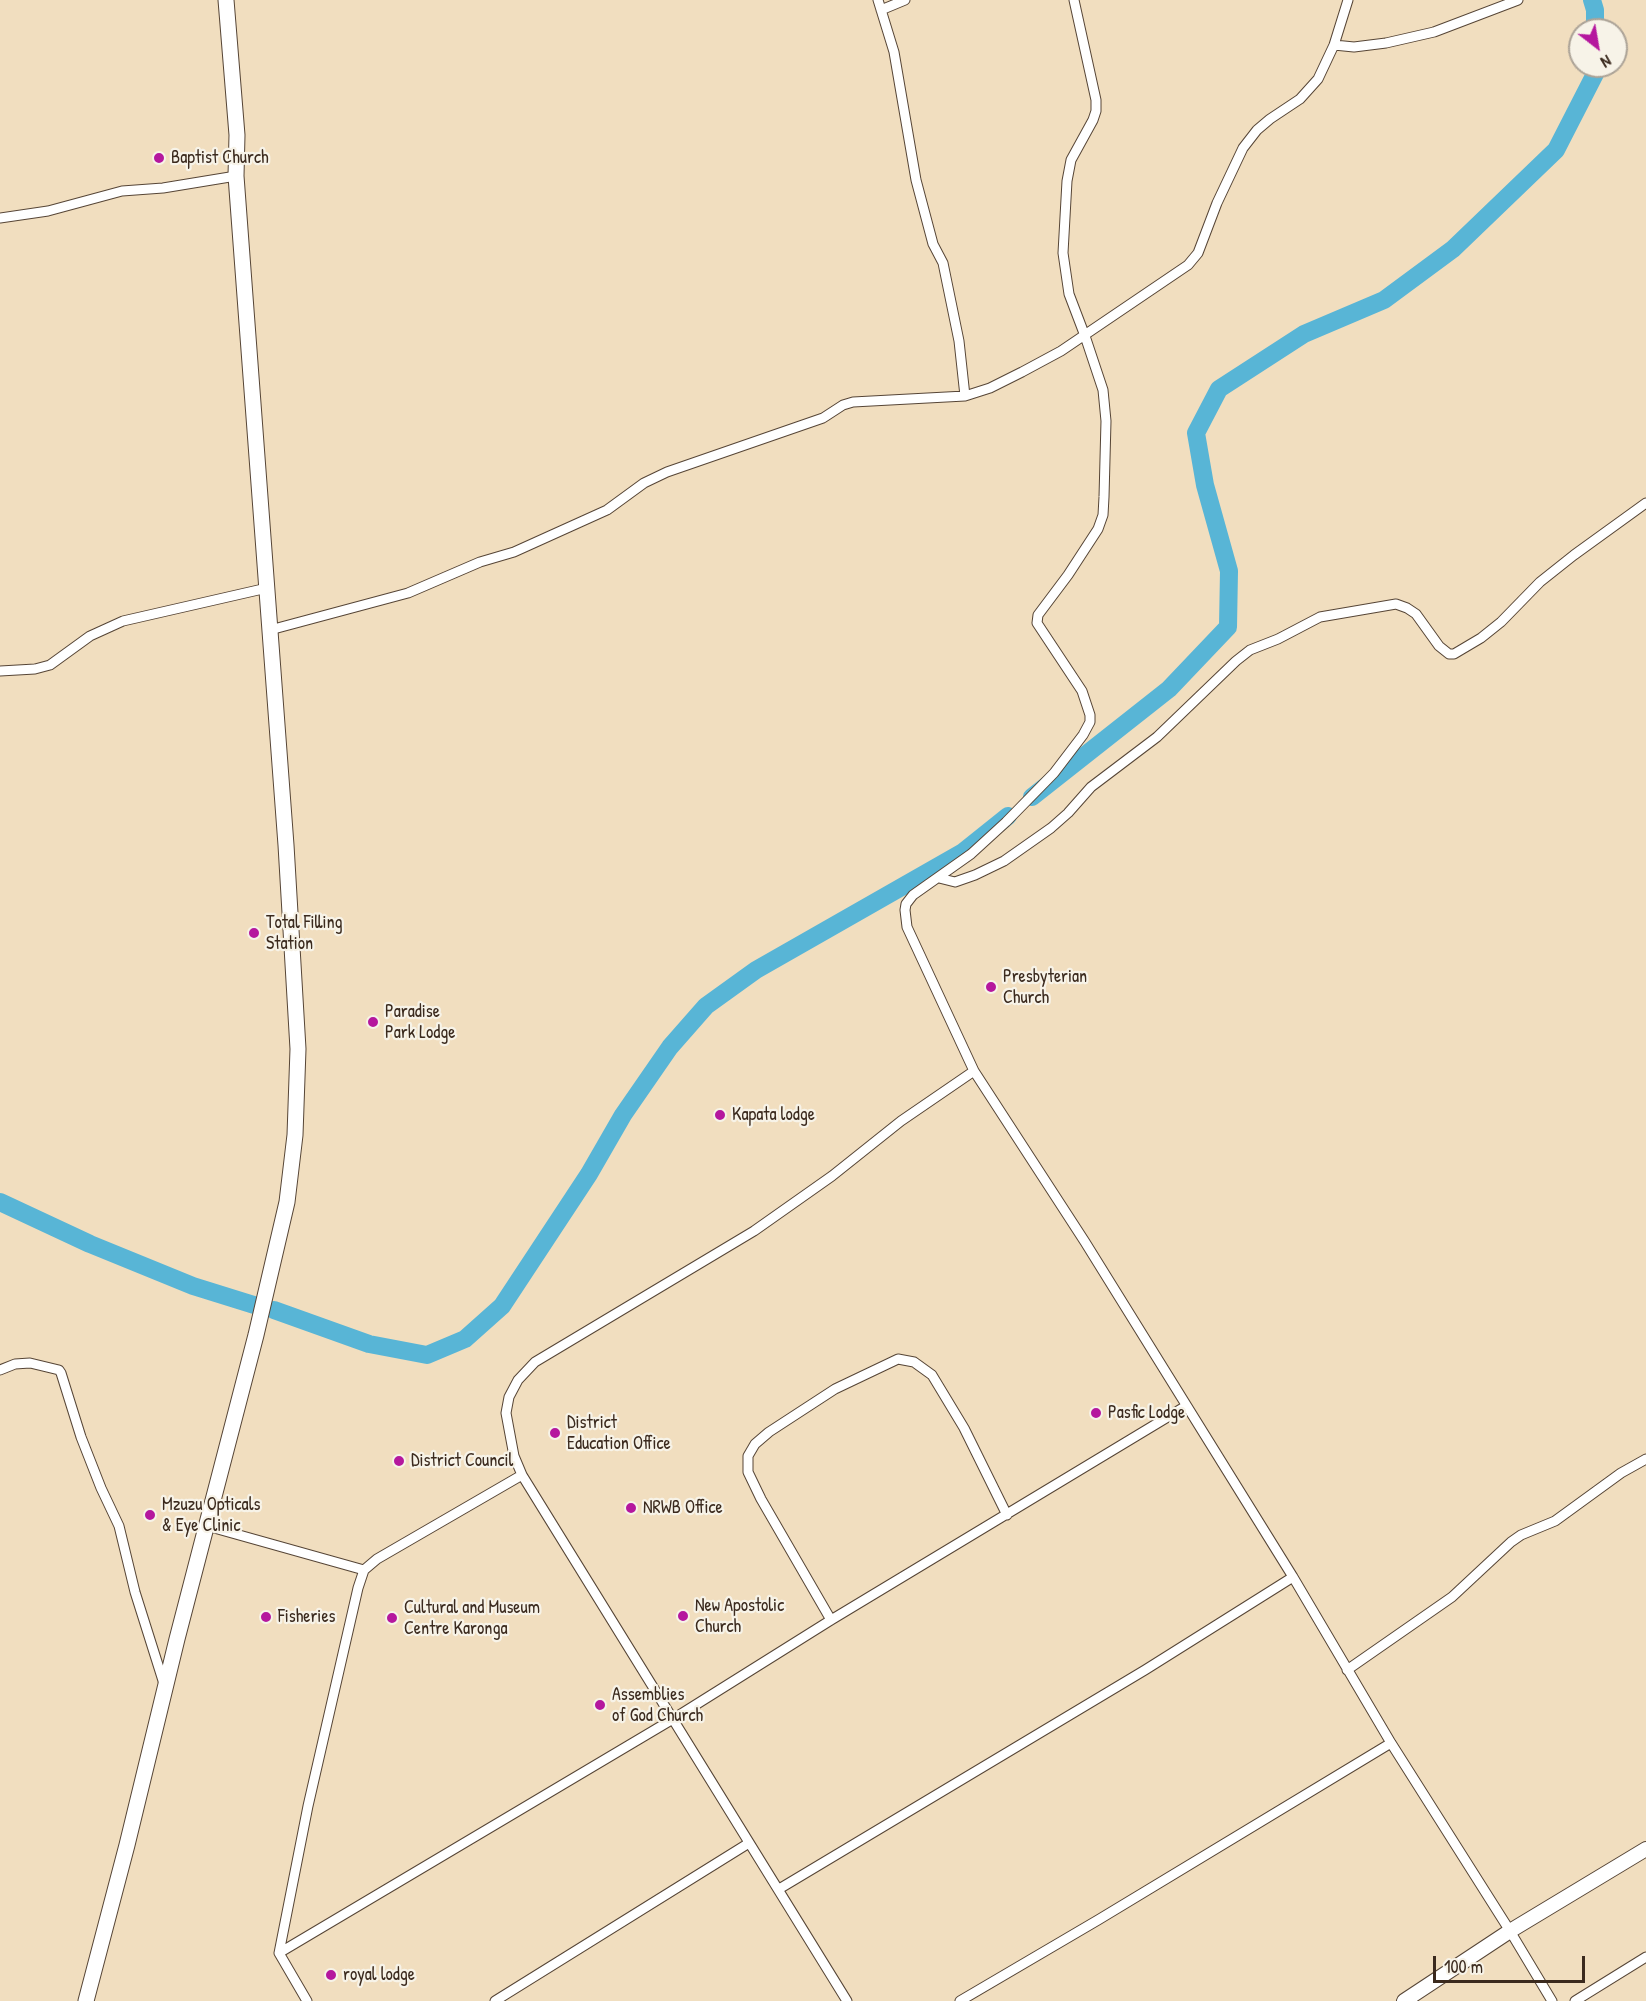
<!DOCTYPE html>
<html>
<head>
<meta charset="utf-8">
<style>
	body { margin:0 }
	#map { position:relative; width:1646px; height:2001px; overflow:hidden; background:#f1debf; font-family:"Patrick Hand",sans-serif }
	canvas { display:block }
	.north { position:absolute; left:1568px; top:18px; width:60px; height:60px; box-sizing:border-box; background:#f7f3e8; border:2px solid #aca397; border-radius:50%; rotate:149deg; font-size:16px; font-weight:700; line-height:24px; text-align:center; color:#3b2a1e }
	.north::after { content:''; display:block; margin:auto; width:21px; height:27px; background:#b5179e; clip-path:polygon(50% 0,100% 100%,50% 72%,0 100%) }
	.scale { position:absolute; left:1433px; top:1956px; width:152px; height:27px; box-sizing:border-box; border:3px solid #3b2a1e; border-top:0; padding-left:8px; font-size:18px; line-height:21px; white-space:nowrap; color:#3b2a1e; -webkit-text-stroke:4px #f7f3e8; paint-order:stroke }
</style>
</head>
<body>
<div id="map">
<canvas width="1646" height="2001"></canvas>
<div class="north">N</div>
<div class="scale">100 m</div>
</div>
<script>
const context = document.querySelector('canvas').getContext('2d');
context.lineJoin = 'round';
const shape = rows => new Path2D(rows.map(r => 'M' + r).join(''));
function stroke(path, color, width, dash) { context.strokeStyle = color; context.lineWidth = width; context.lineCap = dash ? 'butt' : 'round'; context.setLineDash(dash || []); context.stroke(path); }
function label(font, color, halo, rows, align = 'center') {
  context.font = font + ' "Patrick Hand",sans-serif'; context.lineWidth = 4.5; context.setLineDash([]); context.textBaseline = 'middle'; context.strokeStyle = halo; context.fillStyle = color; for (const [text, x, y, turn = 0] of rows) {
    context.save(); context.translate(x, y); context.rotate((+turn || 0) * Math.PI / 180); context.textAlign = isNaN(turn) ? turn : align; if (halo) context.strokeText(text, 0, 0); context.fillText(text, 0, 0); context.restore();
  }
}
stroke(shape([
	[1592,0,1595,10,1595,30],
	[1032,797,1169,689,1228,627,1229,571,1205,485,1196,433,1219,389,1304,334,1384,300,1453,249,1556,150,1595,74,1595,66],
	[0,1202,90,1244,193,1286,254,1305],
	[274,1310,369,1344,427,1355,465,1339,502,1306,589,1174,623,1115,670,1047,706,1006,756,970,963,852,1008,816]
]), '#58b5d6', 18);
const minor = shape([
	[1074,0,1096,100,1096,111,1093,120,1071,160,1067,181,1063,253,1069,294,1085,336,1103,390,1106,421,1104,497,1103,515,1098,529,1068,575,1038,615,1037,623,1082,691,1090,715,1090,722,1083,735,1054,773,1006,822,971,854,913,895,906,904,905,910,907,927,974,1071,1085,1242,1293,1577,1391,1743,1510,1931,1552,2001],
	[881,10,905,0],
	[1334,45,1354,47,1386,43,1434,32,1518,0],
	[0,218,48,211,122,191,163,188,236,176],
	[965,396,990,388,1022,372,1061,351,1188,265,1198,253,1217,203,1243,148,1257,130,1270,119,1300,99,1318,79,1334,45,1348,0],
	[270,630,408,593,480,562,514,552,607,510,644,483,667,472,823,418,843,405,853,402,965,396,959,341,943,263,933,244,916,180,894,52,878,0],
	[0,671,35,669,50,665,90,636,123,621,267,588],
	[939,878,955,882,975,875,1004,861,1051,828,1068,813,1091,787,1157,737,1236,661,1250,650,1278,639,1320,617,1396,604,1407,608,1416,614,1439,646,1449,654,1454,654,1481,638,1501,622,1540,582,1574,555,1646,503],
	[0,1370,15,1364,30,1363,59,1370,61,1373,81,1437,101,1488,119,1526,135,1592,165,1687],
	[522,1475,847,2001],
	[207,1526,364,1570,377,1559,522,1475,514,1456,506,1413,509,1397,518,1380,535,1362,754,1231,832,1176,901,1121,974,1071],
	[831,1620,761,1499,748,1472,748,1456,755,1444,769,1432,835,1389,898,1359,914,1362,932,1375,964,1428,1007,1515],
	[1347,1670,1452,1597,1511,1542,1521,1535,1555,1521,1621,1473,1646,1459],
	[779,1889,1145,1670,1293,1577],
	[279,1953,308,1806,358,1588,364,1570],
	[307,2001,279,1953,673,1719,831,1620,1186,1406],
	[495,2001,749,1843],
	[960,2001,1098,1920,1391,1743],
	[1575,2001,1646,1957]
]);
const primary = shape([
	[1404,2001,1510,1931,1646,1849]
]);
const trunk = shape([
	[86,2001,127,1845,177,1639,256,1335,287,1202,295,1135,298,1049,286,845,236,176,237,135,226,0]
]);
stroke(minor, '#564536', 11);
stroke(primary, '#564536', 16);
stroke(trunk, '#564536', 17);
stroke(minor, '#fff', 9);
stroke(primary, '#fff', 14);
stroke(trunk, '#fff', 15);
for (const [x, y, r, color] of [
	[159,158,6,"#b5179e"],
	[254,933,6,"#b5179e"],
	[991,987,6,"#b5179e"],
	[373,1022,6,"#b5179e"],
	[720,1115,6,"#b5179e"],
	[1096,1413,6,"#b5179e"],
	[555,1433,6,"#b5179e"],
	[399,1461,6,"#b5179e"],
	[631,1508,6,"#b5179e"],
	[150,1515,6,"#b5179e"],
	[683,1616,6,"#b5179e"],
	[266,1617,6,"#b5179e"],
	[392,1618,6,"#b5179e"],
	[600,1705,6,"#b5179e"],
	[331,1975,6,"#b5179e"]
]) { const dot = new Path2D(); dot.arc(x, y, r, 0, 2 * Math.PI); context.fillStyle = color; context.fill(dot); stroke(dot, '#f7f3e8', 2); }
label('18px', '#3b2a1e', '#f7f3e8', [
	["Baptist Church",171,158],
	["Total Filling",266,923],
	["Station",266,944],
	["Presbyterian",1003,977],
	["Church",1003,998],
	["Paradise",385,1012],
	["Park Lodge",385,1033],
	["Kapata lodge",732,1115],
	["Pasfic Lodge",1108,1413],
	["District",567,1423],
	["Education Office",567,1444],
	["District Council",411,1461],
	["Mzuzu Opticals",162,1505],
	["& Eye Clinic",162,1526],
	["NRWB Office",643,1508],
	["New Apostolic",695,1606],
	["Church",695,1627],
	["Cultural and Museum",404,1608],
	["Centre Karonga",404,1629],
	["Fisheries",278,1617],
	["Assemblies",612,1695],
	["of God Church",612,1716],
	["royal lodge",343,1975]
], 'left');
</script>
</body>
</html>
